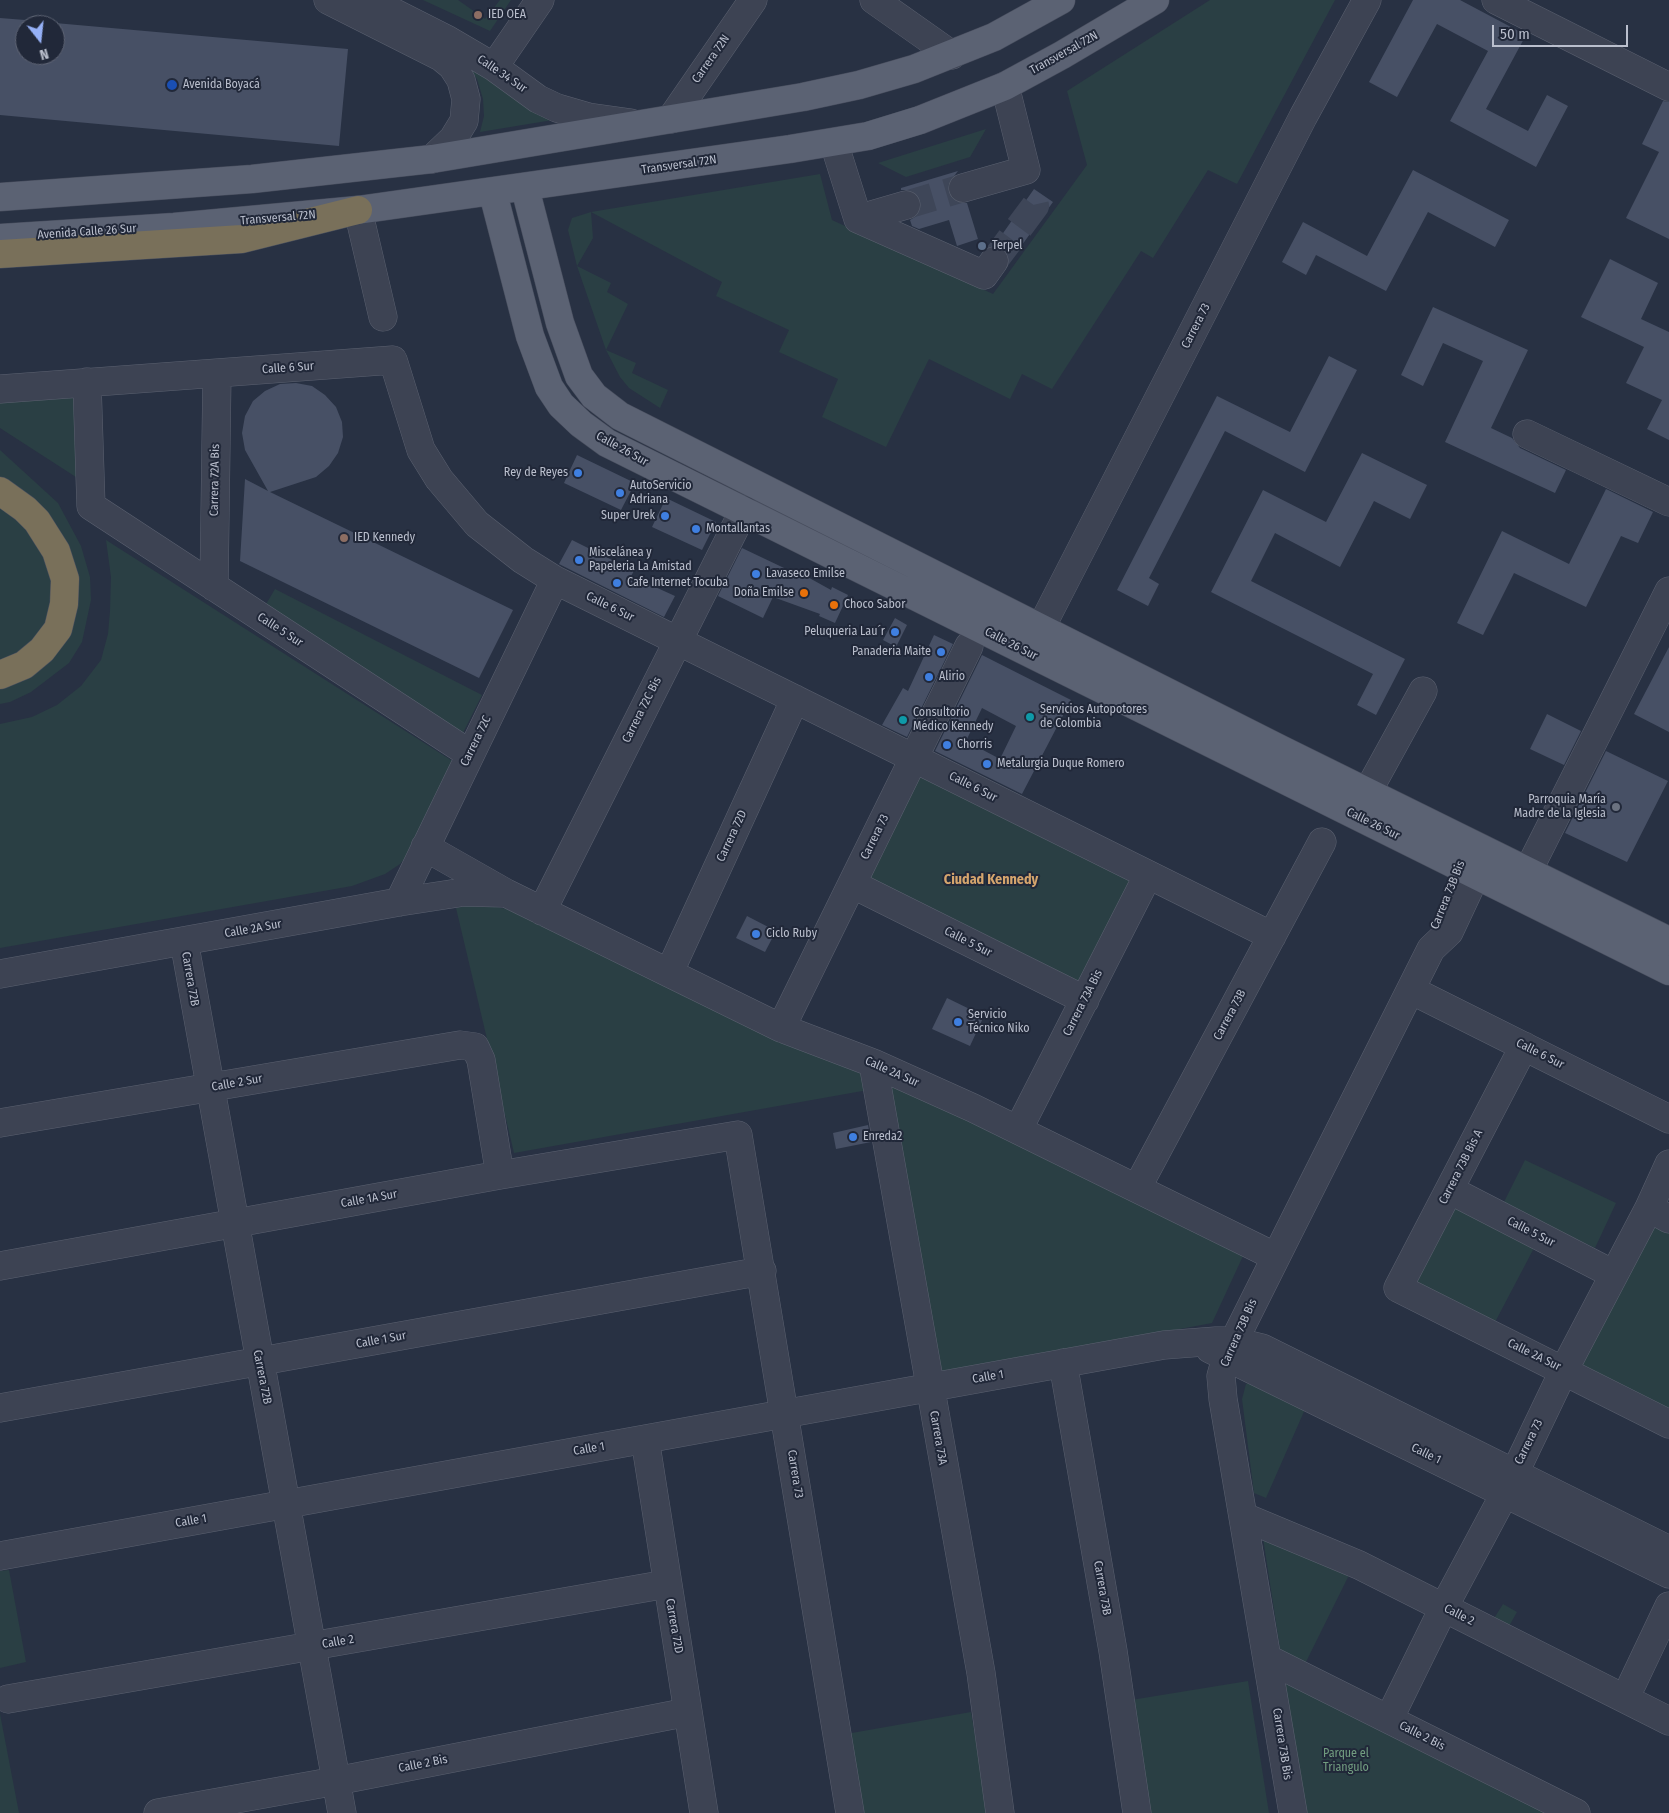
<!DOCTYPE html>
<html>
<head>
<meta charset="utf-8">
<style>
	body { margin:0 }
	#map { position:relative; width:1669px; height:1813px; overflow:hidden; background:#283143; font-family:"Fira Sans Condensed",sans-serif }
	canvas { display:block }
	.north { position:absolute; left:15px; top:15px; width:50px; height:50px; box-sizing:border-box; background:#212839; border:1px solid #5e6474; border-radius:50%; rotate:164deg; font-size:14px; font-weight:700; line-height:20px; text-align:center; color:#babfcd }
	.north::after { content:''; display:block; margin:auto; width:18px; height:22px; background:#95b0f6; clip-path:polygon(50% 0,100% 100%,50% 72%,0 100%) }
	.scale { position:absolute; left:1492px; top:25px; width:136px; height:22px; box-sizing:border-box; border:2px solid #babfcd; border-top:0; padding-left:6px; font-size:15px; line-height:18px; white-space:nowrap; color:#babfcd; -webkit-text-stroke:4px #212839; paint-order:stroke }
</style>
</head>
<body>
<div id="map">
<canvas width="1669" height="1813"></canvas>
<div class="north">N</div>
<div class="scale">50 m</div>
</div>
<script>
const context = document.querySelector('canvas').getContext('2d');
context.lineJoin = 'round';
function paint(path, color) { context.fillStyle = color; context.fill(path, 'evenodd'); }
const shape = rows => new Path2D(rows.map(r => 'M' + r).join(''));
function stroke(path, color, width, dash) { context.strokeStyle = color; context.lineWidth = width; context.lineCap = dash ? 'butt' : 'round'; context.setLineDash(dash || []); context.stroke(path); }
function label(font, color, halo, rows, align = 'center') {
  context.font = font + ' "Fira Sans Condensed",sans-serif'; context.lineWidth = 4; context.setLineDash([]); context.textBaseline = 'middle'; context.strokeStyle = halo; context.fillStyle = color; for (const [text, x, y, turn = 0] of rows) {
    context.save(); context.translate(x, y); context.rotate((+turn || 0) * Math.PI / 180); context.textAlign = isNaN(turn) ? turn : align; if (halo) context.strokeText(text, 0, 0); context.fillText(text, 0, 0); context.restore();
  }
}
paint(shape([
	[423,0,458,0,485,19,500,0,511,0,490,31],
	[1210,0,1335,0,1237,184,1208,170,1153,258,1141,251,1052,389,1022,374,1010,399,929,359,886,447,822,417,838,379,779,352,789,330,716,296,722,282,591,212,593,238,577,266,611,283,607,292,628,304,606,350,636,363,632,373,668,390,660,408,629,388,620,377,606,350,577,266,568,230,572,218,591,212,820,174,832,220,993,294,1087,165,1067,91],
	[460,54,565,118,480,132,484,116,483,99,477,79],
	[986,129,970,157,906,177,878,163],
	[76,394,79,479,0,428,0,398],
	[0,450,58,503,81,546,90,577,91,600,82,642,69,663,31,692,10,702,0,704,0,688,76,586,0,483],
	[0,503,35,533,57,586,46,631,25,652,0,666],
	[106,540,454,762,411,852,400,864,385,874,352,886,0,948,0,724,32,717,57,705,81,686,101,660,108,634,110,611,111,577],
	[275,589,482,695,463,733,262,611],
	[916,770,1138,881,1083,990,861,878],
	[476,904,514,910,864,1075,868,1090,514,1153,456,908],
	[883,1077,1243,1256,1212,1323,934,1375],
	[1525,1160,1616,1203,1595,1248,1503,1204],
	[1454,1206,1534,1248,1493,1326,1412,1284],
	[1650,1223,1669,1232,1669,1413,1577,1368],
	[1253,1382,1306,1407,1266,1498,1254,1493,1242,1399,1246,1384],
	[1263,1538,1351,1571,1302,1670,1281,1655],
	[9,1570,26,1662,0,1668,0,1571],
	[1503,1604,1517,1612,1508,1628,1493,1620],
	[1285,1674,1562,1813,1302,1813,1279,1681],
	[1248,1681,1269,1813,1143,1813,1125,1701],
	[971,1712,988,1813,860,1813,846,1734],
	[0,1714,19,1813,0,1813]
]), '#2a3f44');
paint(shape([
	[1413,0,1460,0,1526,35,1486,109,1528,131,1547,95,1568,106,1536,167,1450,121,1488,51,1437,24,1397,97,1369,82],
	[0,18,25,20,25,55,55,55,55,23,348,49,339,146,0,115],
	[1663,101,1669,102,1669,239,1626,218,1659,152,1642,144],
	[1413,170,1509,220,1495,247,1428,212,1386,291,1316,255,1306,275,1282,262,1303,222,1367,256],
	[958,171,948,184,948,192,953,200,960,203,967,203,978,239,957,246,949,220,919,229,912,226,910,220,918,215,921,209,921,201,916,193,909,190,901,190,901,188],
	[1034,189,1053,202,1009,263,1008,255,1003,249,994,246],
	[1610,259,1658,283,1641,319,1669,332,1669,440,1647,429,1662,400,1626,383,1644,347,1581,317],
	[1433,307,1528,350,1491,428,1512,438,1520,448,1566,470,1555,493,1445,442,1483,361,1443,343,1423,386,1401,375],
	[1329,356,1357,370,1305,472,1225,431,1149,578,1159,584,1148,606,1117,590,1217,396,1290,432],
	[296,383,312,386,325,395,336,407,342,422,343,437,338,453,329,466,316,477,270,492,513,610,479,678,240,561,245,479,268,491,245,450,242,433,245,416,253,401,265,391,280,384],
	[1362,453,1427,485,1410,519,1374,501,1340,567,1275,533,1251,581,1405,659,1376,715,1357,705,1373,674,1211,592,1263,490,1326,522],
	[577,455,635,483,621,510,564,483],
	[1606,489,1653,512,1638,543,1621,536,1586,607,1514,573,1483,635,1457,623,1502,531,1569,564],
	[666,498,716,522,702,550,652,527],
	[572,540,634,571,631,576,675,596,664,617,559,564],
	[742,548,803,577,804,575,831,590,832,587,848,595,835,623,819,616,820,614,773,597,763,618,718,596],
	[895,618,907,625,896,647,883,640],
	[934,635,953,644,907,737,882,725,903,688,908,691],
	[1669,647,1669,732,1634,714],
	[982,655,1071,700,1022,794,935,751],
	[982,708,1016,726,1000,759,966,741],
	[1547,714,1581,731,1564,765,1530,749],
	[1606,751,1668,781,1627,862,1565,833],
	[747,916,776,931,765,952,736,938],
	[947,998,984,1016,970,1046,932,1029],
	[868,1125,871,1142,836,1149,833,1133]
]), '#475065');
stroke(shape([
	[906,205,963,188],
	[994,261,1035,206,1032,193]
]), '#3e4658', 28, [28, 14]);
const minor = shape([
	[328,0,441,57,452,66,461,80,466,99,464,121,453,139,432,159],
	[369,0,448,40,494,67,538,99,557,108,588,117,631,123],
	[874,0,952,55],
	[1496,0,1669,87],
	[494,67,540,0],
	[671,119,753,0],
	[834,143,858,219,906,205],
	[963,188,1026,170,1005,86],
	[358,210,383,317],
	[858,219,984,275,994,261],
	[87,382,91,506,470,754],
	[0,389,393,360,421,450,439,479,477,524,523,560,555,580,1272,936],
	[1527,434,1669,502],
	[214,587,217,373],
	[1030,649,1303,117,1367,0],
	[1368,791,1423,691],
	[425,847,506,893,781,1028,873,1063,973,1108,1276,1257],
	[1528,871,1669,591],
	[852,884,1085,1000],
	[399,902,555,580],
	[542,911,744,510],
	[184,941,342,1813],
	[669,973,795,699],
	[0,974,399,902,464,892,504,893],
	[1411,990,1669,1119],
	[781,1028,969,646],
	[1524,1046,1398,1288,1669,1424],
	[873,1063,981,1673,1000,1813],
	[0,1123,460,1045,475,1047,481,1060,500,1175],
	[1018,1130,1148,875],
	[1137,1188,1322,842],
	[1450,1190,1613,1274],
	[1649,1208,1669,1219],
	[0,1266,500,1175,738,1135,850,1813],
	[1210,1349,1669,1574],
	[1063,1363,1113,1651,1137,1813],
	[0,1408,762,1271],
	[645,1439,704,1813],
	[1244,1517,1359,1565,1669,1721],
	[0,1556,1164,1345,1216,1341,1233,1341,1262,1348,1669,1550],
	[1268,1659,1576,1813],
	[1632,1684,1669,1606],
	[8,1699,667,1584],
	[1389,1719,1444,1607,1505,1493,1564,1370,1649,1208,1669,1164],
	[158,1813,336,1781,688,1712],
	[1293,1813,1223,1399,1221,1376,1227,1355,1287,1235,1431,949,1449,932,1486,853]
]);
const major = shape([
	[525,188,560,323,579,376,594,396,620,416,1280,749,1669,941],
	[493,193,530,336,549,387,561,405,581,424,607,443,1669,971],
	[0,197,252,179,432,159,803,97,859,85,914,69,994,37,1061,0],
	[0,238,174,227,358,210,790,149,868,136,920,120,1005,86,1062,55,1155,0]
]);
const highway = shape([
	[0,254,242,239,358,210],
	[0,491,25,509,37,521,56,551,65,579,64,604,58,629,42,650,24,665,0,675]
]);
stroke(minor, '#5b6170', 29);
stroke(major, '#464c5c', 29);
stroke(highway, '#474e5e', 29);
stroke(minor, '#3d4353', 28);
stroke(major, '#5b6273', 28);
stroke(highway, '#79705a', 28);
for (const [x, y, r, color] of [
	[478,15,5,"#8d6e63"],
	[172,85,6,"#1a4fb4"],
	[982,246,5,"#5c6f8a"],
	[578,473,5,"#3f7fe0"],
	[620,493,5,"#3f7fe0"],
	[665,516,5,"#3f7fe0"],
	[696,529,5,"#3f7fe0"],
	[344,538,5,"#8d6e63"],
	[579,560,5,"#3f7fe0"],
	[756,574,5,"#3f7fe0"],
	[617,583,5,"#3f7fe0"],
	[804,593,5,"#e8710a"],
	[834,605,5,"#e8710a"],
	[895,632,5,"#3f7fe0"],
	[941,652,5,"#3f7fe0"],
	[929,677,5,"#3f7fe0"],
	[1030,717,5,"#0f9aa8"],
	[903,720,5,"#0f9aa8"],
	[947,745,5,"#3f7fe0"],
	[987,764,5,"#3f7fe0"],
	[1616,807,5,"#6b7280"],
	[756,934,5,"#3f7fe0"],
	[958,1022,5,"#3f7fe0"],
	[853,1137,5,"#3f7fe0"]
]) { const dot = new Path2D(); dot.arc(x, y, r, 0, 2 * Math.PI); context.fillStyle = color; context.fill(dot); stroke(dot, '#212839', 2); }
label('12px', '#babfcd', '#212839', [
	["IED OEA",488,15],
	["Avenida Boyacá",183,85],
	["Terpel",992,246],
	["Rey de Reyes",568,473,"right"],
	["AutoServicio",630,486],
	["Adriana",630,500],
	["Super Urek",655,516,"right"],
	["Montallantas",706,529],
	["IED Kennedy",354,538],
	["Miscelánea y",589,553],
	["Papeleria La Amistad",589,567],
	["Lavaseco Emilse",766,574],
	["Cafe Internet Tocuba",627,583],
	["Doña Emilse",794,593,"right"],
	["Choco Sabor",844,605],
	["Peluqueria Lau´r",885,632,"right"],
	["Panaderia Maite",931,652,"right"],
	["Alirio",939,677],
	["Servicios Autopotores",1040,710],
	["de Colombia",1040,724],
	["Consultorio",913,713],
	["Médico Kennedy",913,727],
	["Chorris",957,745],
	["Metalurgia Duque Romero",997,764],
	["Parroquia María",1606,800,"right"],
	["Madre de la Iglesia",1606,814,"right"],
	["Ciclo Ruby",766,934],
	["Servicio",968,1015],
	["Técnico Niko",968,1029],
	["Enreda2",863,1137]
], 'left');
label('12px', '#babfcd', '#212839', [
	["Transversal 72N",1064,53,-29],
	["Carrera 72N",711,59,-55],
	["Calle 34 Sur",502,74,34],
	["Transversal 72N",679,165,-8],
	["Transversal 72N",278,218,-5],
	["Avenida Calle 26 Sur",87,232,-4],
	["Carrera 73",1196,326,-63],
	["Calle 6 Sur",288,368,-4],
	["Calle 26 Sur",622,449,29],
	["Carrera 72A Bis",215,480,-89],
	["Calle 6 Sur",610,607,26],
	["Calle 5 Sur",280,630,33],
	["Calle 26 Sur",1011,644,27],
	["Carrera 72C Bis",642,710,-63],
	["Carrera 72C",476,741,-64],
	["Calle 6 Sur",973,787,27],
	["Calle 26 Sur",1373,824,26],
	["Carrera 72D",732,836,-65],
	["Carrera 73",875,837,-64],
	["Carrera 73B Bis",1448,895,-68],
	["Calle 2A Sur",253,929,-10],
	["Calle 5 Sur",968,942,27],
	["Carrera 72B",190,979,80],
	["Carrera 73A Bis",1083,1003,-63],
	["Carrera 73B",1230,1015,-62],
	["Calle 6 Sur",1540,1054,27],
	["Calle 2A Sur",892,1072,24],
	["Calle 2 Sur",237,1083,-10],
	["Carrera 73B Bis A",1461,1167,-63],
	["Calle 1A Sur",369,1199,-10],
	["Calle 5 Sur",1531,1232,27],
	["Carrera 73B Bis",1239,1333,-66],
	["Calle 1 Sur",381,1340,-10],
	["Calle 2A Sur",1534,1355,26],
	["Carrera 72B",262,1377,79],
	["Calle 1",988,1377,-10],
	["Carrera 73A",938,1438,80],
	["Carrera 73",1529,1442,-64],
	["Calle 1",589,1449,-10],
	["Calle 1",1426,1454,26],
	["Carrera 73",795,1474,81],
	["Calle 1",191,1521,-10],
	["Carrera 73B",1102,1588,80],
	["Calle 2",1459,1615,27],
	["Carrera 72D",674,1626,80],
	["Calle 2",338,1642,-10],
	["Calle 2 Bis",1422,1736,27],
	["Carrera 73B Bis",1282,1744,81],
	["Calle 2 Bis",423,1764,-11]
]);
label('12px', '#729d80', '#212839', [
	["Parque el",1346,1754],
	["Triangulo",1346,1768]
]);
label('bold 14px', '#d5a56d', '#212839', [
	["Ciudad Kennedy",991,880]
]);
</script>
</body>
</html>
